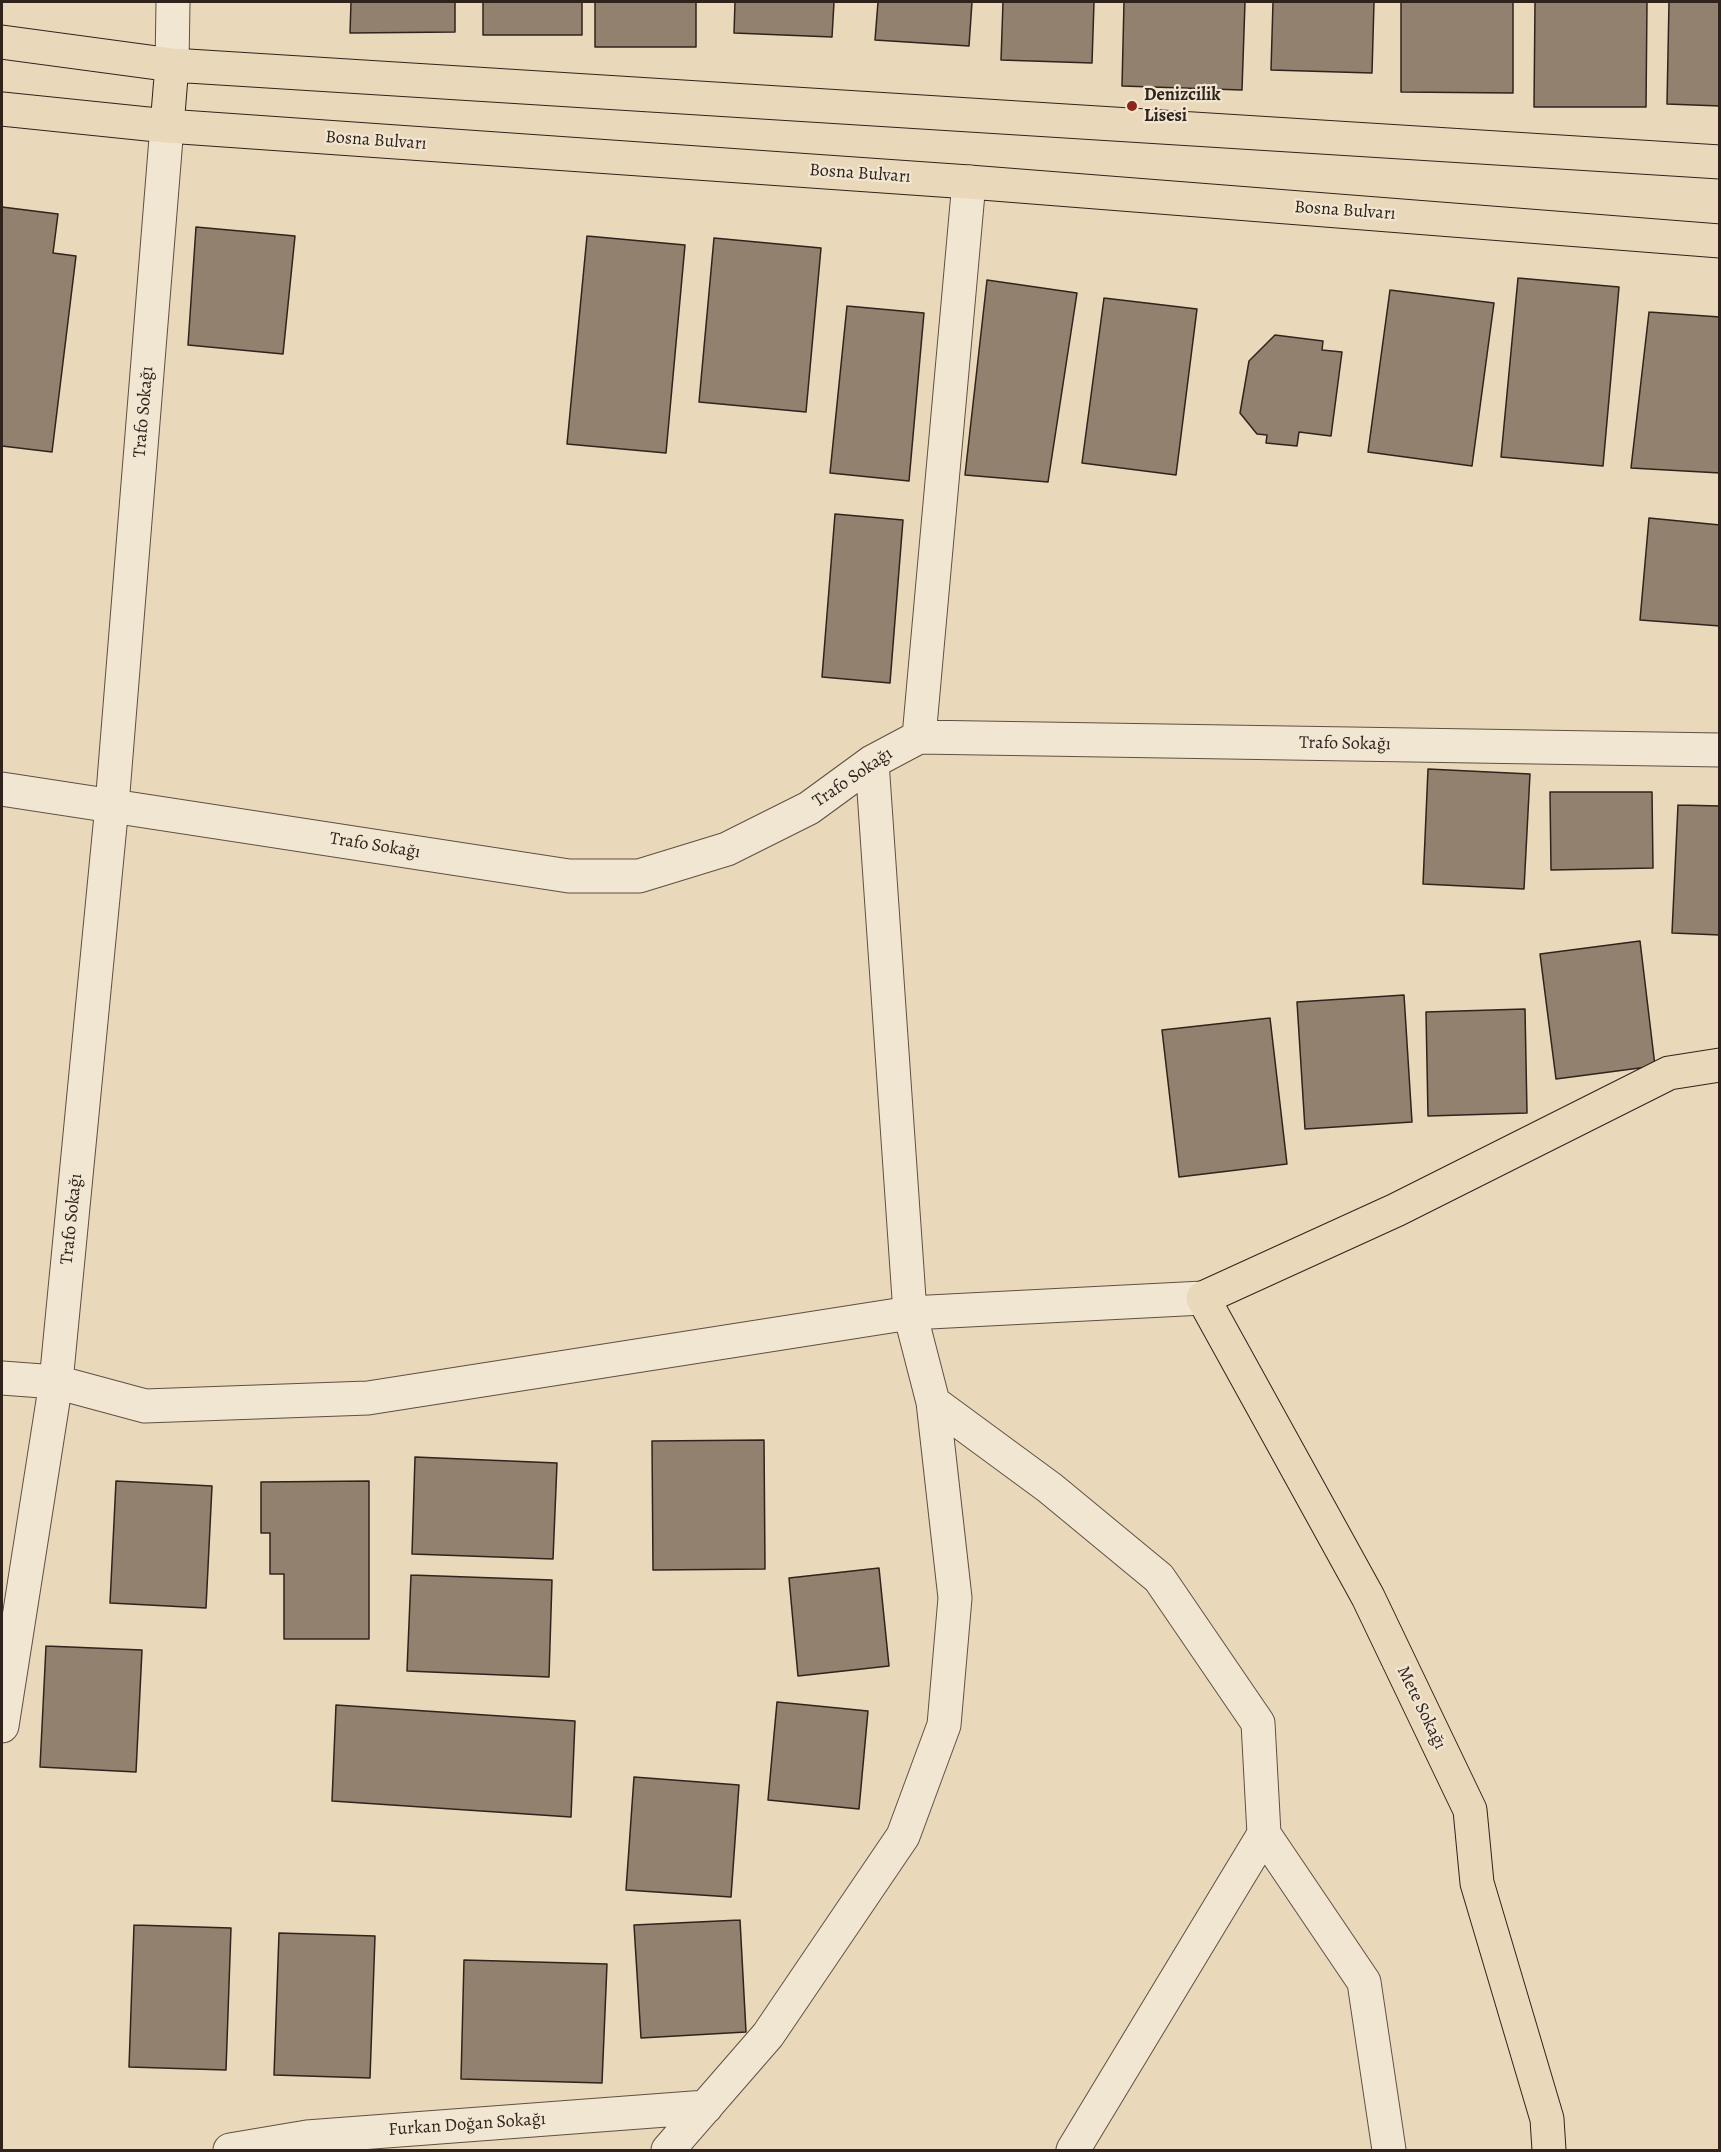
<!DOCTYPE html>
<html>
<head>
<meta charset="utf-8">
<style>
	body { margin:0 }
	#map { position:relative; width:1721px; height:2152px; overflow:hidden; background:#ead8ba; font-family:Alegreya,serif }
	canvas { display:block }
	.frame { position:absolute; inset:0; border:3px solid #30231c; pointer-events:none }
</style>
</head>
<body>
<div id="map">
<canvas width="1721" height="2152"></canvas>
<div class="frame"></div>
</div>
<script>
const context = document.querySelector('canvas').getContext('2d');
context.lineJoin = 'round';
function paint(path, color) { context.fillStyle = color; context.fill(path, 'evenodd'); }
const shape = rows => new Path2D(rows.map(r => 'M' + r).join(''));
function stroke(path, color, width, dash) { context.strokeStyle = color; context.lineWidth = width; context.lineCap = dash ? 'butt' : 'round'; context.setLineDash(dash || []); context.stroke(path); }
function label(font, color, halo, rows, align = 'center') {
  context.font = font + ' Alegreya,serif'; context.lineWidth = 4.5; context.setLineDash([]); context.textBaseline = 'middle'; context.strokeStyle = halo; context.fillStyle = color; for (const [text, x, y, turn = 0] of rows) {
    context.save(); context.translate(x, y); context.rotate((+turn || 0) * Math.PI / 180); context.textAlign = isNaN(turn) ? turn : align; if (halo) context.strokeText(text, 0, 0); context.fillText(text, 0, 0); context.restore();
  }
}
const building = shape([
	[351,2,455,2,455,32,350,33,351,2],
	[483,2,582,2,582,35,483,35,483,2],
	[595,2,696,2,696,47,595,47,595,2],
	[735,2,834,2,832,37,734,33,735,2],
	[878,2,972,2,969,46,875,40,878,2],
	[1003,2,1094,2,1092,63,1001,60,1003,2],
	[1124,2,1245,2,1242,90,1122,86,1124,2],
	[1273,2,1374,2,1372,73,1271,70,1273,2],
	[1401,2,1513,2,1513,93,1401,92,1401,2],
	[1535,2,1647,2,1646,107,1534,107,1535,2],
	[1669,2,1720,2,1720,106,1667,104,1669,2],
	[2,207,58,214,53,253,76,256,52,452,2,446,2,207],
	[196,227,295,236,283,354,188,345,196,227],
	[587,236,685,245,666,453,567,444,587,236],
	[714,238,821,248,806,412,699,402,714,238],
	[1518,278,1619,287,1603,466,1501,457,1518,278],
	[987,280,1077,293,1048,482,965,475,987,280],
	[1390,290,1494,303,1472,466,1368,452,1390,290],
	[1104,298,1197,309,1176,475,1082,463,1104,298],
	[847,306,924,313,909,481,830,473,847,306],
	[1649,312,1720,317,1720,473,1631,468,1649,312],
	[1275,335,1323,341,1322,350,1342,352,1331,436,1299,432,1297,446,1266,443,1267,435,1257,434,1240,413,1249,361,1275,335],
	[835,514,903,520,890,683,822,677,835,514],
	[1649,518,1720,525,1720,626,1640,620,1649,518],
	[1428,769,1530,774,1524,889,1423,884,1428,769],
	[1550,792,1652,792,1653,868,1551,870,1550,792],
	[1678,805,1720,806,1720,935,1672,933,1678,805],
	[1640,941,1655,1066,1556,1079,1540,954,1640,941],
	[1404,995,1412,1122,1305,1129,1297,1002,1404,995],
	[1525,1009,1527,1113,1428,1116,1426,1012,1525,1009],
	[1270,1018,1287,1164,1179,1177,1162,1030,1270,1018],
	[764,1440,765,1569,653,1570,652,1441,764,1440],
	[415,1457,557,1463,553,1559,412,1554,415,1457],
	[116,1481,212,1486,206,1608,110,1603,116,1481],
	[369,1481,369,1639,284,1639,284,1574,270,1574,270,1533,261,1533,261,1482,369,1481],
	[879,1568,889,1666,798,1676,789,1578,879,1568],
	[411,1575,552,1580,549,1677,407,1671,411,1575],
	[46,1646,142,1650,136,1772,40,1767,46,1646],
	[777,1702,868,1711,859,1809,768,1800,777,1702],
	[336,1705,575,1721,571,1817,332,1801,336,1705],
	[634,1777,739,1785,731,1897,626,1890,634,1777],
	[740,1920,746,2032,641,2038,634,1925,740,1920],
	[134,1925,231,1928,226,2070,129,2067,134,1925],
	[279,1933,375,1936,370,2078,274,2075,279,1933],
	[464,1960,607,1964,602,2083,461,2079,464,1960]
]);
paint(building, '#91816e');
stroke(building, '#30231c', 1.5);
const minor = shape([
	[172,65,173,2],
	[919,737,969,182],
	[2,789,569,876,639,876,727,849,809,808,872,762,919,737,1720,750],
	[2,1378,56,1382,145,1406,368,1398,910,1313,1203,1298],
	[933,1402,1050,1488,1159,1578,1258,1723,1264,1834,1364,1982,1389,2150],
	[2,1726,56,1382,112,805,167,126],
	[230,2150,307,2137,706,2107],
	[668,2150,768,2035,903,1836,944,1725,955,1598,933,1402,910,1313,872,762],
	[1073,2150,1264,1834]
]);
const major = shape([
	[2,42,172,65,1720,162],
	[2,109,167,126,969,182,1720,241],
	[167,126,172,65],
	[1549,2150,1547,2119,1477,1883,1470,1810,1368,1597,1203,1298,1396,1210,1669,1073,1720,1065]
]);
stroke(minor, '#5e5044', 35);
stroke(major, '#30231c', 35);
stroke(minor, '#f1e6d2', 33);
stroke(major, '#ead8ba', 33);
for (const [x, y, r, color] of [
	[1132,106,6,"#8f2418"]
]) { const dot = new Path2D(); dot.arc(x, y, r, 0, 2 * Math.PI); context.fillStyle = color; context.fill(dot); stroke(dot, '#f1e6d2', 2); }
label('bold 18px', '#30231c', '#f1e6d2', [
	["Denizcilik",1144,96],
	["Lisesi",1144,117]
], 'left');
label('18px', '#30231c', '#f1e6d2', [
	["Bosna Bulvarı",376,141,4],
	["Bosna Bulvarı",860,174,4],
	["Bosna Bulvarı",1345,211,4],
	["Trafo Sokağı",144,412,-85],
	["Trafo Sokağı",1345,744,1],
	["Trafo Sokağı",853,778,-34],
	["Trafo Sokağı",375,846,9],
	["Trafo Sokağı",72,1219,-84],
	["Mete Sokağı",1421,1708,64],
	["Furkan Doğan Sokağı",467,2125,-4]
]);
</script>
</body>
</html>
